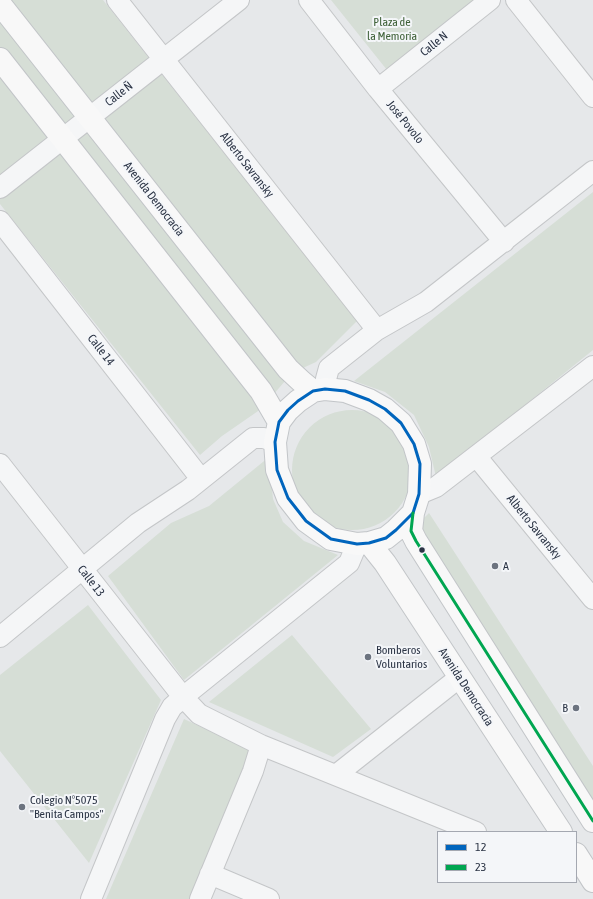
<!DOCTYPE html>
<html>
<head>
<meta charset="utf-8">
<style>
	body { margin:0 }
	#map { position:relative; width:593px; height:899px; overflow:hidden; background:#e6e8ea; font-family:"Asap Condensed",sans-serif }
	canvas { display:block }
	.legend { position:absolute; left:437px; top:831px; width:140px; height:52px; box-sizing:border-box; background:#f4f6f9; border:1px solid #a4a8b1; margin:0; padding:5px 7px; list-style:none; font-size:12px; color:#2b3445 }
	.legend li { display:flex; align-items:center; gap:8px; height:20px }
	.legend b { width:20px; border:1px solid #a4a8b1 }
</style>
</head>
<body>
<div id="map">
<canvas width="593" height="899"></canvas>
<ul class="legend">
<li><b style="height:5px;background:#0065bd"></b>12</li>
<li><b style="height:5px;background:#00a651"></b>23</li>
</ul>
</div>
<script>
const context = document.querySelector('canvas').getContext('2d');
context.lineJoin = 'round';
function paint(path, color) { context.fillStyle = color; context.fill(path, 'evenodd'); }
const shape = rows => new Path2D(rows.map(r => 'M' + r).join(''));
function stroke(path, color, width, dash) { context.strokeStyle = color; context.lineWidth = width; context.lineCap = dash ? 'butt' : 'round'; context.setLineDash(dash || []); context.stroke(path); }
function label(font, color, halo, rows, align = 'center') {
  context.font = font + ' "Asap Condensed",sans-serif'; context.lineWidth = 4; context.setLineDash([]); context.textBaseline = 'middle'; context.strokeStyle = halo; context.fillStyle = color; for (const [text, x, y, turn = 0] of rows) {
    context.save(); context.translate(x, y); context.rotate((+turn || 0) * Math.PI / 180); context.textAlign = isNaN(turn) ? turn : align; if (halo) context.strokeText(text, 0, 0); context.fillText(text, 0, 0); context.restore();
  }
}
paint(shape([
	[0,0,103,0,357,321,316,362,305,367,285,381,261,409,222,436,200,455,0,204],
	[331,0,478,0,387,70],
	[593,192,593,350,436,477,429,447,414,415,385,392,354,381],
	'292 470a60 60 0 1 1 120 0a60 60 0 1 1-120 0Z',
	[269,457,273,499,283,522,304,541,338,555,184,680,108,576,171,523,209,506],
	[429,513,593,766,593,805,422,539,421,521],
	[88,605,161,700,89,863,0,751,0,675],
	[292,635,371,729,333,757,209,702],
	[184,719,251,750,191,899,106,899]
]), '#d6ded6');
const minor = shape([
	[117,0,377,330],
	[309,0,378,89,504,242],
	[516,0,593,97],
	[378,89,490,0],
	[0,188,239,0],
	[0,221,201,479],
	[325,389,326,379,329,368,377,330,426,302,593,171],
	[476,456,593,599],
	[0,464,183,697,199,714,261,745],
	[419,494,436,487,593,366],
	[0,637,138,523,188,490,253,438,264,438,275,442],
	[336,775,460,677],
	[210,874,269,899],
	[91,899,165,719,172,707,183,697,349,563,357,544],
	[200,899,253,771,261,745,476,832]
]);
const major = shape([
	[0,4,288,369,302,382,313,391],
	[0,59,261,391,279,422],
	[325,389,345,391,369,400,385,409,401,423,414,444,420,464,419,494,413,513,396,530,386,538,369,543,357,544,331,539,306,521,288,498,277,470,275,442,279,422,288,410,298,401,313,391,325,389],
	[413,513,411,531,416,541,593,821],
	[369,543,385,563,561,832],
	[576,854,593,881]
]);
stroke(minor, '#c4c6c8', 22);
stroke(major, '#c2c5c8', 24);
stroke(minor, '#f5f6f7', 20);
stroke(major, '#f8f8f8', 22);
stroke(shape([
	[325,389,345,391,369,400,385,409,401,423,414,444,420,464,419,494,413,513,396,530,386,538,369,543,357,544,331,539,306,521,288,498,277,470,275,442,279,422,288,410,298,401,313,391,325,389]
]), '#0065bd', 3);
stroke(shape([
	[413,513,411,531,416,541,593,821]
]), '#00a651', 3);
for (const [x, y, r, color] of [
	[422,550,3.5,"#2b3445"],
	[495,566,4,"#6c737f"],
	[368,657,4,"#6c737f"],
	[576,708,4,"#6c737f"],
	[22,807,4,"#6c737f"]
]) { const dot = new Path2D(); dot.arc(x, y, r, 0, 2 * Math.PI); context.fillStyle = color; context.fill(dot); stroke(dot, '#f4f6f9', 1.5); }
label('12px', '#3f6138', '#f4f6f9', [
	["Plaza de",392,22],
	["la Memoria",392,36]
]);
label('12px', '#2b3445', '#f4f6f9', [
	["Calle N",434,44,-39],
	["Calle Ñ",119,94,-38],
	["José Povolo",405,122,51],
	["Alberto Savransky",247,165,52],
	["Avenida Democracia",154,199,52],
	["Calle 14",101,350,52],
	["Alberto Savransky",534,527,51],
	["Calle 13",91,581,52],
	["Avenida Democracia",466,687,57]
]);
label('12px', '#2b3445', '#f4f6f9', [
	["A",503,566],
	["Bomberos",376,650],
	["Voluntarios",376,664],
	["B",568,708,"right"],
	["Colegio Nº5075",30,800],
	["\"Benita Campos\"",30,814]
], 'left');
</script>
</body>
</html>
